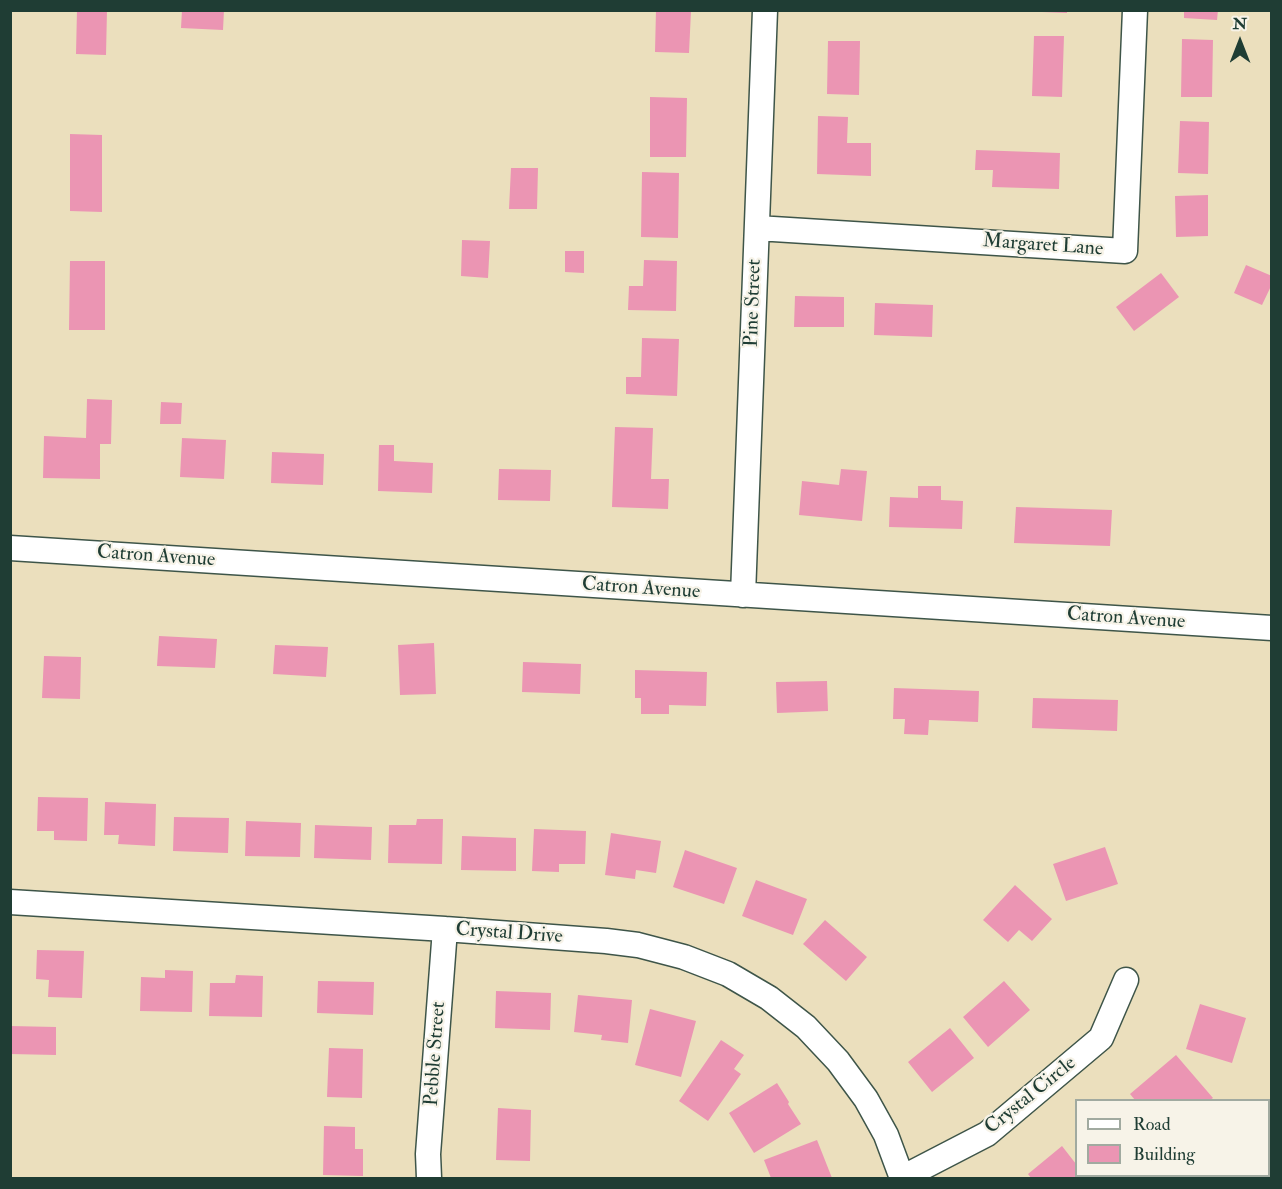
<!DOCTYPE html>
<html>
<head>
<meta charset="utf-8">
<style>
	body { margin:0 }
	#map { position:relative; width:1282px; height:1189px; overflow:hidden; background:#ebdfbd; font-family:"IM FELL Double Pica",serif }
	canvas { display:block }
	.frame { position:absolute; inset:0; border:12px solid #1f3d34; pointer-events:none }
	.legend { position:absolute; left:1075px; top:1099px; width:195px; height:78px; box-sizing:border-box; background:#f7f3e8; border:2px solid #a1aaa0; margin:0; padding:8px 10px; list-style:none; font-size:18px; color:#1f3d34 }
	.legend li { display:flex; align-items:center; gap:12px; height:30px }
	.legend b { width:30px; border:2px solid #a1aaa0 }
	.north { position:absolute; left:1210px; top:12px; width:60px; height:60px; -webkit-text-stroke:4px #f7f3e8; paint-order:stroke; rotate:0deg; font-size:16px; font-weight:700; line-height:24px; text-align:center; color:#1f3d34 }
	.north::after { content:''; display:block; margin:auto; width:21px; height:27px; background:#1f3d34; clip-path:polygon(50% 0,100% 100%,50% 72%,0 100%) }
</style>
</head>
<body>
<div id="map">
<canvas width="1282" height="1189"></canvas>
<div class="frame"></div>
<ul class="legend">
<li><b style="height:8px;background:#fff"></b>Road</li>
<li><b style="height:16px;background:#eb95b3"></b>Building</li>
</ul>
<div class="north">N</div>
</div>
<script>
const context = document.querySelector('canvas').getContext('2d');
context.lineJoin = 'round';
function paint(path, color) { context.fillStyle = color; context.fill(path, 'evenodd'); }
const shape = rows => new Path2D(rows.map(r => 'M' + r).join(''));
function stroke(path, color, width, dash) { context.strokeStyle = color; context.lineWidth = width; context.lineCap = dash ? 'butt' : 'round'; context.setLineDash(dash || []); context.stroke(path); }
function label(font, color, halo, rows, align = 'center') {
  context.font = font + ' "IM FELL Double Pica",serif'; context.lineWidth = 4.5; context.setLineDash([]); context.textBaseline = 'middle'; context.strokeStyle = halo; context.fillStyle = color; for (const [text, x, y, turn = 0] of rows) {
    context.save(); context.translate(x, y); context.rotate((+turn || 0) * Math.PI / 180); context.textAlign = isNaN(turn) ? turn : align; if (halo) context.strokeText(text, 0, 0); context.fillText(text, 0, 0); context.restore();
  }
}
paint(shape([
	[77,10,107,10,106,55,76,54],
	[182,10,224,10,223,30,181,28],
	[656,10,691,11,689,53,655,52],
	[1042,10,1067,10,1067,13,1042,12],
	[1184,10,1218,10,1217,20,1184,18],
	[1034,36,1064,36,1062,97,1032,96],
	[1182,39,1213,40,1212,97,1181,97],
	[828,41,860,41,859,95,827,94],
	[650,97,687,98,686,157,650,157],
	[818,116,848,117,847,143,871,143,871,176,817,174],
	[1180,121,1209,122,1208,174,1178,173],
	[70,134,102,135,102,212,70,211],
	[976,150,1060,153,1059,189,992,187,993,170,975,170],
	[511,168,538,168,537,209,509,209],
	[642,172,679,173,678,238,641,237],
	[1208,195,1208,236,1176,237,1175,196],
	[462,240,490,241,488,278,461,276],
	[565,251,584,251,584,273,565,272],
	[644,260,677,261,676,311,628,310,629,286,643,286],
	[70,261,105,261,105,330,69,330],
	[1246,265,1272,276,1272,284,1262,305,1234,293],
	[1161,273,1179,297,1134,331,1116,307],
	[795,296,844,297,844,327,794,327],
	[875,303,933,305,932,337,874,335],
	[642,338,679,339,677,396,626,394,626,377,641,377],
	[87,399,112,400,111,444,100,444,100,479,43,478,44,436,86,438],
	[161,402,182,403,181,424,160,424],
	[615,427,653,428,651,479,669,479,668,509,612,507],
	[182,438,226,440,224,479,180,477],
	[379,445,394,445,394,461,433,463,432,493,378,491],
	[272,452,324,454,323,485,271,483],
	[499,469,551,470,550,501,498,500],
	[841,469,867,471,862,521,799,515,802,481,839,485],
	[918,486,941,486,941,500,963,501,962,529,889,527,890,497,918,498],
	[1016,507,1112,510,1110,546,1014,543],
	[159,636,217,639,215,668,157,666],
	[434,643,436,694,400,695,398,645],
	[275,645,328,647,326,677,273,674],
	[44,656,81,657,80,699,42,698],
	[523,662,581,664,580,694,522,692],
	[635,670,707,672,706,706,669,705,669,714,641,714,641,698,635,698],
	[827,681,828,711,777,713,776,682],
	[894,688,979,691,978,722,929,720,928,735,904,734,905,719,893,719],
	[1033,698,1118,700,1117,731,1032,728],
	[38,797,88,798,87,841,54,840,54,831,37,831],
	[105,802,156,804,155,846,118,844,119,835,104,835],
	[174,817,229,818,228,853,173,851],
	[417,819,443,819,442,864,388,863,389,825,416,825],
	[246,821,301,823,300,857,245,856],
	[315,825,372,827,371,860,314,858],
	[534,829,586,831,585,864,559,864,559,872,532,871],
	[611,833,661,841,656,873,636,870,635,879,605,875],
	[462,836,516,838,516,871,461,870],
	[1105,847,1118,884,1066,901,1053,864],
	[685,850,737,868,724,904,673,887],
	[756,880,807,899,793,935,742,916],
	[1015,885,1052,919,1032,941,1019,930,1008,942,983,920],
	[825,920,867,957,846,981,803,944],
	[37,950,84,951,82,998,48,997,49,980,36,979],
	[165,970,193,971,192,1012,140,1011,141,977,165,978],
	[236,975,263,976,262,1017,209,1016,210,983,235,983],
	[318,981,374,982,373,1015,317,1013],
	[1004,981,1030,1010,988,1047,963,1017],
	[496,991,551,993,550,1030,495,1028],
	[578,995,632,1000,628,1043,601,1040,602,1035,574,1032],
	[1200,1004,1246,1018,1232,1063,1186,1049],
	[650,1009,696,1021,681,1077,635,1065],
	[10,1026,56,1027,56,1055,10,1054],
	[950,1028,974,1058,932,1092,908,1062],
	[721,1040,744,1055,734,1069,741,1074,708,1121,679,1101],
	[329,1048,363,1049,362,1098,327,1097],
	[1176,1055,1213,1098,1210,1100,1135,1100,1130,1094],
	[777,1083,789,1102,788,1104,801,1124,754,1153,729,1113],
	[498,1108,531,1110,530,1161,496,1160],
	[324,1126,355,1127,355,1149,363,1149,363,1176,323,1175],
	[817,1140,832,1178,771,1178,764,1160],
	[1062,1146,1076,1164,1076,1176,1086,1176,1089,1178,1031,1178,1028,1174]
]), '#eb95b3');
const street = shape([
	[757,228,1125,251,1135,10],
	[10,548,1272,628],
	[743,595,765,10],
	[10,902,445,929,606,941,638,945,684,957,728,974,769,998,806,1027,838,1061,866,1099,886,1135,902,1178],
	[429,1178,428,1154,445,929],
	[902,1178,987,1134,1101,1038,1126,980]
]);
stroke(street, '#3e5549', 27);
stroke(street, '#fff', 24);
label('20px', '#1f3d34', '#f7f3e8', [
	["Margaret Lane",1043,246,4],
	["Pine Street",754,303,-88],
	["Catron Avenue",156,557,4],
	["Catron Avenue",641,589,4],
	["Catron Avenue",1126,619,4],
	["Crystal Drive",509,934,4],
	["Pebble Street",436,1054,-86],
	["Crystal Circle",1031,1096,-39]
]);
</script>
</body>
</html>
